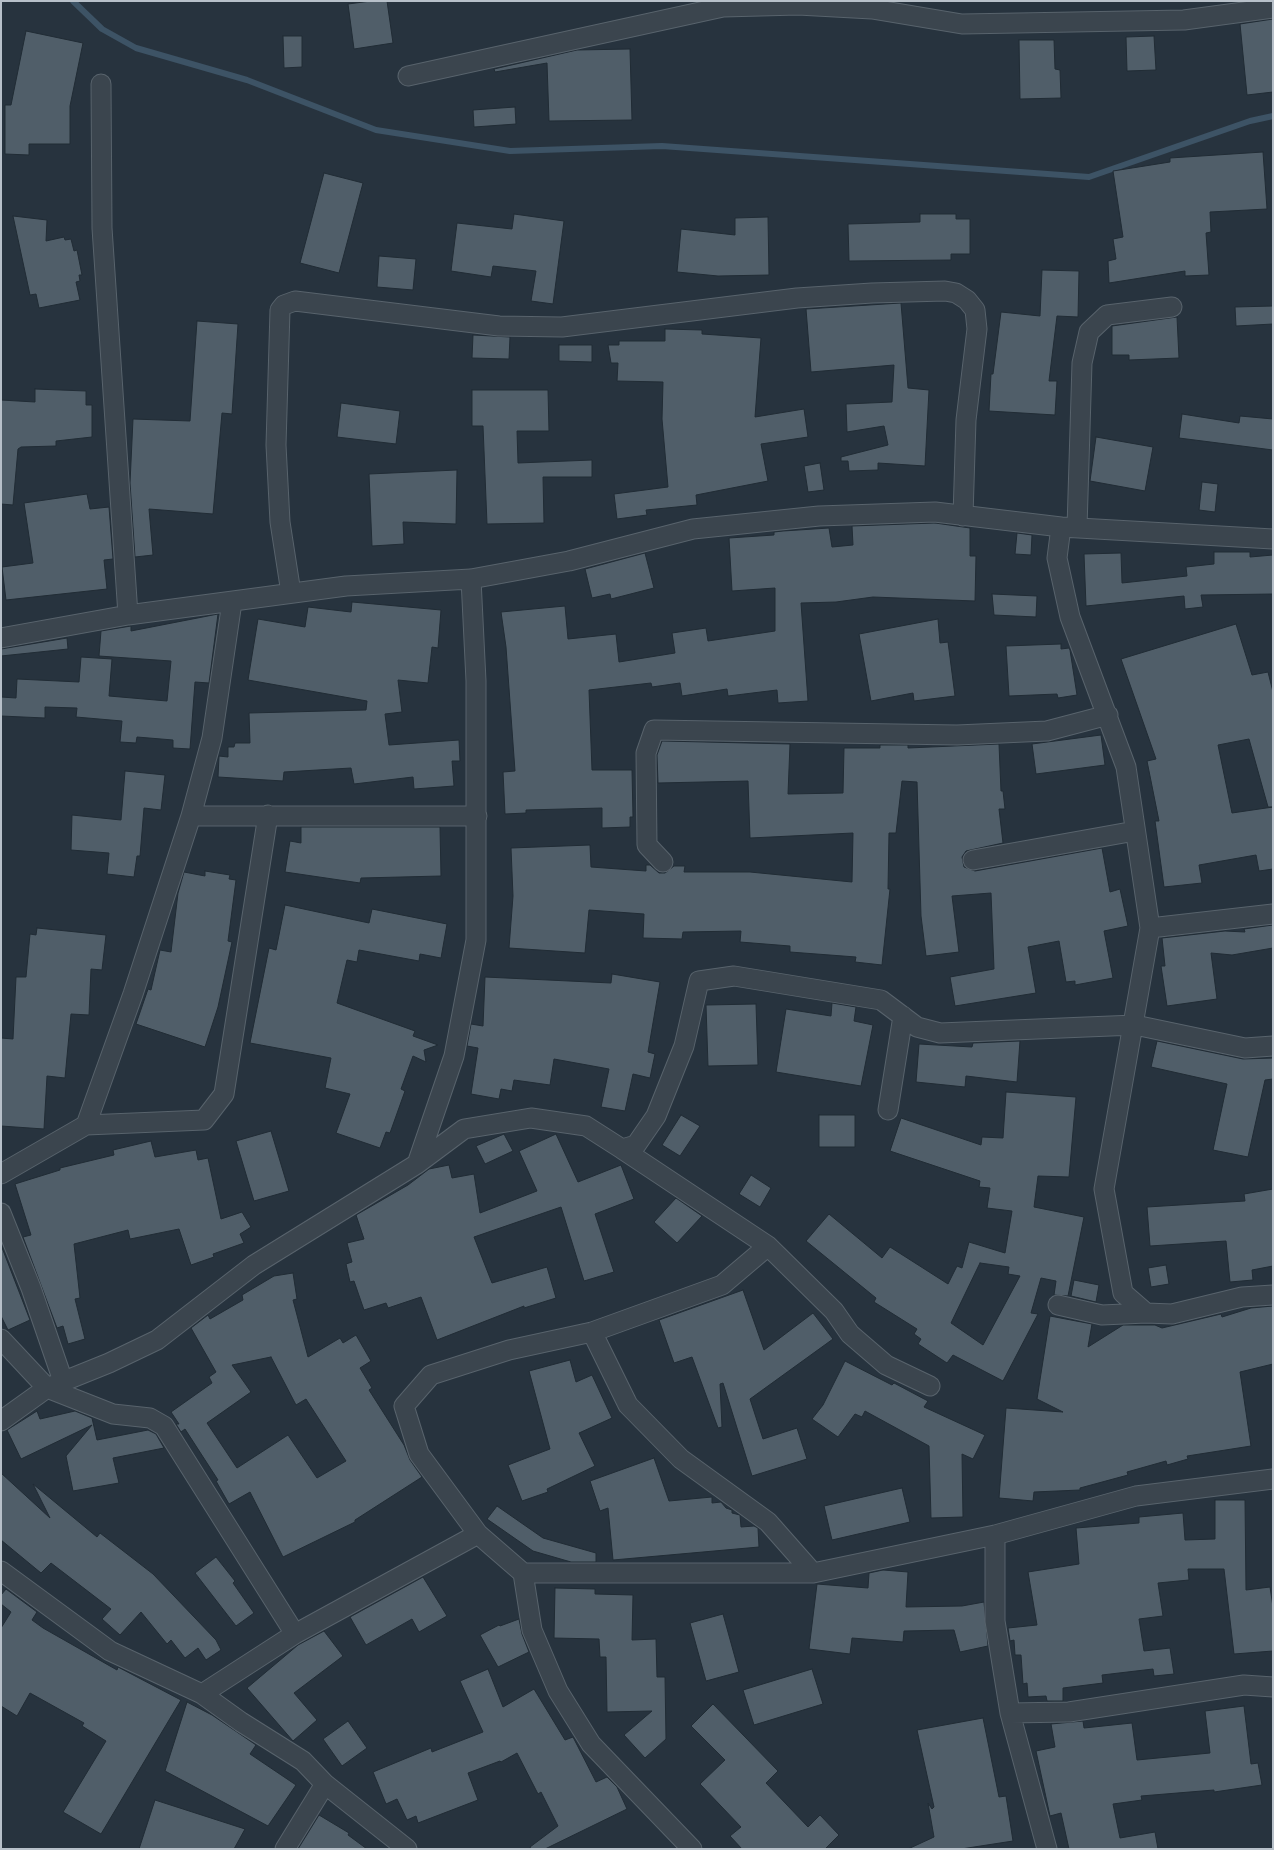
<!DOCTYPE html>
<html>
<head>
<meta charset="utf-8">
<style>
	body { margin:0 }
	#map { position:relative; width:1274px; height:1850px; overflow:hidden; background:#27333e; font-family:Helvetica,sans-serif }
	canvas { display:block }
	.frame { position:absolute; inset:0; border:2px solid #b7c0c9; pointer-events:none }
</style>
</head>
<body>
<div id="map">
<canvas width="1274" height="1850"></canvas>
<div class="frame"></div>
</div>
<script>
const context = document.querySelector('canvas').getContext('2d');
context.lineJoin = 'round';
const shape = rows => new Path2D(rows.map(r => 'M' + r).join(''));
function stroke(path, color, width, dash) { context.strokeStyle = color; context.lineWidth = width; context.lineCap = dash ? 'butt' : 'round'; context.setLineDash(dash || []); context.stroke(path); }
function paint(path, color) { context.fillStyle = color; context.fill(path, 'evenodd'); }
stroke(shape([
	[73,1,102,29,136,48,247,80,376,130,510,151,662,146,1089,177,1250,121,1273,116]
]), '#3d5365', 6);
const building = shape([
	[371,1,387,1,393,43,354,49,348,4,371,1],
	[1273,19,1273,92,1247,95,1240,24,1273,19],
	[26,31,83,43,70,106,70,144,29,144,29,155,5,154,5,105,11,105,26,31],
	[283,36,302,36,302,67,284,68,283,36],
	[1154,36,1156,70,1127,71,1126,37,1154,36],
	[1019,40,1054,40,1055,69,1060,70,1061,98,1020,99,1019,40],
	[630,49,632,120,549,121,547,63,495,72,494,69,577,50,630,49],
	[515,107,516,124,474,127,473,110,515,107],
	[1263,152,1267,209,1210,212,1211,232,1206,233,1209,275,1185,276,1185,271,1109,283,1108,261,1116,259,1113,239,1123,237,1113,171,1170,162,1170,158,1263,152],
	[324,173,363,183,339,273,300,263,324,173],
	[514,214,564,221,553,304,531,301,536,271,493,266,491,277,451,271,457,223,512,229,514,214],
	[920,214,956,214,956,219,970,219,970,254,951,254,951,260,849,261,848,224,920,222,920,214],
	[13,216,47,220,46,241,64,237,65,240,71,239,74,251,77,250,82,275,79,275,80,281,76,282,80,300,39,308,36,294,30,295,13,216],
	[768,217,769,275,718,276,677,272,681,229,735,235,735,218,768,217],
	[379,256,416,259,413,290,377,287,379,256],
	[1042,270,1079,271,1078,317,1057,316,1049,381,1057,381,1055,415,989,411,991,374,993,374,1001,312,1040,316,1042,270],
	[901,303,908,388,929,390,925,466,878,463,878,470,849,471,848,461,841,461,841,457,888,445,884,426,847,432,846,404,892,402,894,365,811,372,806,309,901,303],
	[1273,306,1273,324,1236,326,1235,307,1273,306],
	[1177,317,1179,358,1129,360,1129,355,1112,355,1112,326,1177,317],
	[197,321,238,324,232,414,222,413,213,514,149,509,153,555,135,557,130,483,133,419,190,421,197,321],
	[665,329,702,330,702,334,761,338,755,417,804,409,808,437,761,444,768,481,696,495,697,505,646,510,647,515,617,519,614,494,668,487,662,419,663,382,617,381,618,363,611,363,608,345,619,345,619,341,665,341,665,329],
	[473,335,510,337,509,359,472,358,473,335],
	[559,345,592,345,592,362,559,361,559,345],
	[35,389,86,391,86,405,92,405,92,437,56,441,56,446,21,447,18,449,13,505,1,504,1,400,35,402,35,389],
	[472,390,548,390,549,431,517,431,518,463,592,460,592,477,543,477,544,523,487,524,483,426,472,426,472,390],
	[341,403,400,411,396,444,337,437,341,403],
	[1182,414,1239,423,1240,416,1273,419,1273,450,1179,438,1182,414],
	[1096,437,1153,447,1145,491,1090,481,1096,437],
	[820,463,824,490,808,492,804,466,820,463],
	[457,470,456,524,403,522,404,544,372,546,369,474,457,470],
	[1202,482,1218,484,1215,512,1199,510,1202,482],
	[87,494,90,509,109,507,113,559,104,560,107,589,6,600,2,567,33,563,24,503,87,494],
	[935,523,970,528,970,556,976,556,975,601,873,597,836,602,801,603,808,701,778,703,777,690,728,696,727,689,682,696,680,683,652,687,651,683,589,690,592,770,632,770,633,817,630,817,630,827,602,828,602,808,526,810,526,813,505,814,503,772,515,771,506,647,501,612,565,606,568,639,616,634,619,662,675,653,672,633,706,628,708,641,775,631,775,588,732,591,729,538,774,535,774,532,783,531,829,528,832,547,853,545,852,526,935,523],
	[1017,533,1032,535,1031,555,1015,554,1017,533],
	[1214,552,1250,552,1250,557,1273,555,1273,594,1201,595,1203,607,1185,609,1184,596,1086,606,1084,554,1121,553,1122,583,1187,576,1186,567,1214,564,1214,552],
	[645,553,654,588,611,599,610,594,592,598,585,569,645,553],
	[992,594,1037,596,1036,617,994,615,992,594],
	[352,602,441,610,438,648,432,647,428,683,398,680,402,712,385,714,389,745,459,740,460,761,452,761,454,786,414,789,413,777,354,784,351,768,284,772,283,781,218,777,219,756,228,757,228,747,234,747,235,743,250,743,249,713,366,710,367,701,248,680,258,619,305,627,308,607,351,612,352,602],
	[218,614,209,683,195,682,190,749,173,748,173,740,137,737,136,743,120,742,122,721,76,717,77,708,45,707,45,718,1,716,1,697,16,698,17,679,79,682,81,657,112,659,109,696,167,701,171,661,99,656,101,631,131,626,131,631,218,614],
	[938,619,940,643,948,642,955,696,914,701,913,693,871,701,859,634,938,619],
	[1236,624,1252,675,1268,672,1273,692,1273,807,1268,807,1249,739,1218,745,1232,813,1273,807,1273,869,1259,871,1256,855,1199,865,1202,883,1164,887,1155,821,1159,821,1147,761,1156,759,1121,659,1236,624],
	[67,638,68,649,1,656,1,649,67,638],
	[1061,644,1061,649,1069,648,1070,650,1077,695,1058,698,1057,694,1009,696,1006,646,1061,644],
	[1101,735,1105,765,1036,774,1032,744,1101,735],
	[662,741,790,744,788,794,843,793,844,748,880,748,880,745,908,745,908,748,999,744,1001,791,1003,791,1005,809,999,809,1003,843,966,851,962,857,964,867,975,871,1102,848,1110,892,1120,889,1128,926,1104,931,1113,978,1075,985,1075,981,1066,982,1059,941,1028,947,1036,993,955,1006,950,977,994,969,991,893,952,896,959,952,926,956,921,916,917,782,902,781,896,833,889,833,888,889,890,889,882,965,855,962,856,957,790,952,790,946,740,942,741,931,683,932,682,939,643,938,644,914,589,910,585,953,509,948,513,896,511,848,590,845,591,867,646,871,646,865,650,865,659,873,665,873,674,866,685,866,684,872,750,872,852,882,853,833,750,838,748,781,658,783,657,755,662,741],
	[125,771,165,775,161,810,144,808,140,856,137,856,134,877,107,874,109,853,71,850,72,815,121,820,125,771],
	[301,827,440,827,441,876,361,878,360,883,285,872,290,841,301,843,301,827],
	[205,871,230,875,229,879,236,880,228,941,232,942,218,1007,205,1047,136,1024,148,989,151,990,160,950,171,952,178,893,184,872,205,876,205,871],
	[285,905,369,923,372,909,447,924,441,958,420,954,419,961,359,950,357,962,347,960,337,1003,415,1031,413,1036,438,1045,424,1050,426,1062,413,1056,401,1089,405,1091,390,1133,386,1132,380,1148,336,1133,350,1094,325,1088,331,1058,250,1043,269,948,276,950,285,905],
	[1273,925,1273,948,1232,955,1211,953,1217,999,1167,1006,1161,966,1165,966,1162,938,1225,931,1245,932,1244,929,1273,925],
	[37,928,106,935,102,970,91,969,89,1015,71,1014,65,1078,47,1076,44,1129,1,1126,1,1038,13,1039,16,977,26,977,30,934,36,935,37,928],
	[612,974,660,982,648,1052,655,1054,650,1078,633,1074,625,1111,601,1107,609,1069,554,1059,550,1085,514,1080,512,1091,501,1089,499,1099,471,1094,478,1048,467,1046,471,1024,483,1026,485,977,611,983,612,974],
	[832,1003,856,1007,854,1021,873,1025,861,1086,776,1072,786,1009,831,1016,832,1003],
	[756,1004,758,1065,708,1066,706,1005,756,1004],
	[1020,1041,1017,1082,966,1076,965,1087,916,1082,919,1044,972,1047,973,1043,1020,1041],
	[1157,1041,1243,1059,1273,1058,1273,1079,1265,1080,1248,1157,1213,1150,1227,1084,1151,1067,1157,1041],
	[1006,1092,1076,1097,1069,1177,1038,1176,1034,1207,1084,1217,1068,1296,1054,1295,1056,1281,1041,1278,1031,1313,1038,1314,1003,1381,953,1355,947,1363,918,1344,921,1339,914,1334,917,1329,874,1302,876,1298,806,1241,829,1214,882,1258,890,1247,948,1284,957,1266,962,1268,969,1242,1005,1253,1012,1211,987,1208,990,1188,979,1187,980,1181,890,1151,901,1118,981,1145,982,1137,1003,1138,1006,1092],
	[980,1263,1009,1267,1008,1274,1020,1276,983,1345,951,1323,980,1263],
	[681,1115,700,1126,680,1156,662,1145,681,1115],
	[819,1115,855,1115,855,1147,819,1147,819,1115],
	[271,1131,289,1191,254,1201,236,1141,271,1131],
	[504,1134,513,1151,485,1164,476,1146,504,1134],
	[556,1134,578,1182,621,1165,634,1199,595,1214,614,1272,584,1281,561,1207,474,1237,492,1283,547,1267,556,1298,524,1308,524,1306,437,1340,421,1297,388,1308,386,1303,364,1310,354,1281,350,1282,346,1264,352,1262,347,1243,364,1239,356,1215,408,1185,429,1169,449,1165,452,1178,474,1174,480,1213,537,1191,519,1151,556,1134],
	[151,1141,155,1157,196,1150,198,1160,208,1158,221,1219,242,1212,251,1227,240,1234,244,1243,213,1254,214,1257,191,1265,179,1229,130,1239,128,1230,74,1244,80,1298,75,1299,85,1339,68,1344,63,1326,57,1328,23,1237,31,1235,15,1184,60,1170,60,1168,114,1155,113,1150,151,1141],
	[751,1175,771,1188,760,1207,739,1194,751,1175],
	[1273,1189,1273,1266,1252,1270,1253,1280,1230,1282,1226,1241,1150,1246,1147,1207,1245,1201,1244,1194,1273,1189],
	[676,1198,702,1216,677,1243,654,1222,676,1198],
	[1,1245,30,1320,8,1330,1,1316,1,1245],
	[1166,1265,1169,1284,1151,1287,1148,1268,1166,1265],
	[293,1273,297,1299,293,1300,308,1357,340,1338,343,1343,356,1335,371,1361,360,1368,372,1388,369,1390,404,1445,410,1460,422,1477,355,1520,355,1522,283,1557,250,1492,229,1504,216,1481,218,1480,185,1429,181,1432,176,1424,179,1424,171,1412,212,1383,209,1377,216,1372,191,1328,208,1315,210,1319,243,1300,242,1295,274,1276,293,1273],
	[271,1357,296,1405,306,1399,346,1461,317,1478,288,1435,237,1468,207,1423,251,1392,232,1365,271,1357],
	[1074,1280,1099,1285,1096,1302,1071,1296,1074,1280],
	[743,1290,764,1350,813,1313,833,1339,750,1399,763,1439,797,1428,807,1459,752,1476,723,1383,720,1384,722,1427,718,1428,692,1357,674,1363,659,1320,743,1290],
	[1273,1306,1273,1364,1240,1372,1251,1446,1187,1456,1188,1459,1167,1465,1166,1461,1127,1472,1128,1475,1080,1488,1080,1490,1034,1492,1033,1501,999,1498,1006,1408,1063,1412,1037,1399,1050,1316,1092,1324,1088,1347,1123,1325,1155,1325,1162,1328,1221,1314,1222,1317,1251,1308,1273,1306],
	[570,1360,576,1382,592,1375,612,1418,579,1433,595,1466,547,1489,548,1492,522,1501,508,1465,550,1449,529,1371,570,1360],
	[845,1361,892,1385,894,1383,928,1401,924,1407,985,1435,973,1459,962,1454,963,1517,931,1518,929,1446,865,1411,862,1417,855,1414,838,1437,812,1419,823,1405,845,1361],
	[37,1411,40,1419,75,1411,92,1418,97,1440,148,1430,156,1434,164,1448,113,1458,119,1483,73,1491,66,1456,92,1425,21,1459,7,1430,37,1411],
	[654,1458,669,1501,712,1497,712,1503,721,1502,726,1508,732,1510,732,1513,740,1515,741,1527,754,1526,758,1528,759,1547,613,1560,608,1508,600,1511,590,1481,654,1458],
	[1,1473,50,1518,33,1484,97,1537,100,1533,153,1574,216,1640,221,1650,206,1660,198,1648,185,1658,171,1640,167,1644,141,1612,120,1635,102,1619,111,1609,51,1563,41,1573,1,1540,1,1473],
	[902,1488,910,1522,832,1540,824,1506,902,1488],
	[1215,1500,1245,1500,1246,1590,1270,1587,1273,1607,1273,1651,1234,1654,1224,1569,1188,1569,1189,1580,1158,1583,1163,1616,1139,1619,1144,1651,1170,1648,1174,1674,1154,1676,1153,1669,1102,1675,1103,1683,1063,1688,1063,1701,1047,1701,1046,1696,1028,1697,1027,1683,1023,1684,1021,1655,1015,1655,1014,1640,1010,1641,1008,1628,1037,1625,1028,1572,1079,1564,1076,1528,1139,1523,1139,1517,1183,1513,1185,1540,1215,1539,1215,1500],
	[497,1506,543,1538,596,1553,596,1562,571,1562,533,1551,487,1519,497,1506],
	[216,1557,235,1581,233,1583,254,1613,236,1626,195,1573,216,1557],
	[883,1570,908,1572,906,1607,962,1606,984,1602,988,1646,960,1652,954,1630,904,1631,903,1642,852,1638,850,1654,809,1649,817,1584,868,1588,869,1573,883,1570],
	[423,1577,447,1616,419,1632,412,1619,366,1645,350,1617,423,1577],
	[555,1588,595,1589,595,1594,633,1595,632,1640,656,1639,657,1677,665,1677,666,1739,645,1758,624,1735,652,1711,607,1712,606,1657,600,1657,599,1639,554,1638,555,1588],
	[6,1589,37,1612,32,1620,43,1628,117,1670,118,1667,181,1700,101,1834,63,1812,106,1741,82,1726,84,1723,30,1693,17,1716,1,1706,1,1628,11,1612,1,1604,1,1595,6,1589],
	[723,1614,739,1672,706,1681,690,1623,723,1614],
	[519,1619,522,1634,529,1652,498,1667,480,1635,499,1625,500,1626,519,1619],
	[324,1631,343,1656,294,1693,317,1720,293,1741,247,1688,298,1645,324,1631],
	[488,1669,503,1707,534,1689,565,1740,573,1737,596,1782,607,1777,617,1787,627,1809,545,1849,531,1849,530,1847,558,1826,541,1792,538,1794,517,1753,501,1762,500,1761,468,1773,478,1800,418,1823,416,1816,407,1820,397,1799,386,1804,373,1772,431,1748,432,1752,483,1732,460,1681,488,1669],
	[812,1669,823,1704,754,1725,743,1690,812,1669],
	[187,1702,212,1715,256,1745,250,1754,296,1785,268,1826,165,1771,187,1702],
	[713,1704,778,1771,766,1783,808,1827,820,1815,839,1835,825,1849,742,1849,730,1836,741,1827,700,1784,725,1760,691,1726,713,1704],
	[1244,1706,1251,1764,1258,1763,1262,1785,1214,1792,1214,1790,1141,1796,1142,1800,1113,1804,1120,1838,1155,1832,1158,1849,1069,1849,1061,1813,1050,1816,1036,1751,1055,1747,1051,1724,1083,1721,1084,1728,1132,1723,1137,1760,1210,1753,1205,1711,1244,1706],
	[983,1718,999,1797,1006,1796,1013,1841,961,1849,908,1849,934,1837,928,1803,932,1809,934,1807,917,1730,983,1718],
	[348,1721,367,1748,342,1766,323,1739,348,1721],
	[155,1800,245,1829,234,1849,139,1849,155,1800],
	[319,1815,349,1833,348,1835,367,1849,298,1849,319,1815]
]);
paint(building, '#505e69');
stroke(building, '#212c35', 1);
const street = shape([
	[408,76,723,7,798,5,872,9,962,24,1184,20,1273,8],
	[101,84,102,228,128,615],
	[1061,527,1057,558,1070,617,1126,767,1150,928,1104,1189,1123,1293,1146,1313,1172,1314,1242,1297,1273,1295],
	[1077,528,1082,363,1089,332,1107,315,1172,307],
	[291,593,280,522,276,445,280,310,284,305,295,301,499,326,562,327,797,298,872,293,945,291,956,293,967,300,975,310,977,329,966,420,963,516],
	[1,638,128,615,346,586,471,579,569,561,693,529,819,516,935,512,1061,527,1273,539],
	[191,816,477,816],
	[973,860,1135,831],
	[663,862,647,845,646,753,654,730,957,735,1047,731,1108,715],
	[1150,928,1273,914],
	[888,1110,903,1016],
	[86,1125,204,1120,224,1094,268,815],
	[622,1149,768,1246,834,1311,850,1334,886,1365,930,1386],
	[417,1164,454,1056,476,940,476,681,471,579],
	[1,1174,86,1125,133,994,191,816,212,738,232,602],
	[1,1213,31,1288,63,1381],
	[768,1246,722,1285,592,1332,509,1350,431,1375,404,1406,419,1454,478,1534,523,1573,813,1573,995,1535,1136,1496,1273,1479],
	[1058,1305,1102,1315,1146,1313],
	[592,1332,628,1405,681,1459,768,1522,813,1573],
	[1,1339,47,1388,113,1414,150,1418,164,1426,295,1634],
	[1,1421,47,1388,109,1363,157,1340,254,1265,417,1164,464,1129,531,1118,586,1126,622,1149,636,1145,656,1116,684,1046,699,981,734,976,881,1000,917,1027,940,1033,1135,1025,1245,1048,1273,1046],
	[995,1535,995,1621,1010,1713,1047,1849],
	[1,1571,110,1651,202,1694,241,1722,303,1761,325,1784,407,1849],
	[523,1573,532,1630,558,1691,591,1744,692,1849],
	[202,1694,295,1634,478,1534],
	[1010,1713,1069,1712,1244,1685,1273,1687],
	[285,1849,325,1784]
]);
stroke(street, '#58636c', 21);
stroke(street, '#3b454e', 19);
</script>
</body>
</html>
